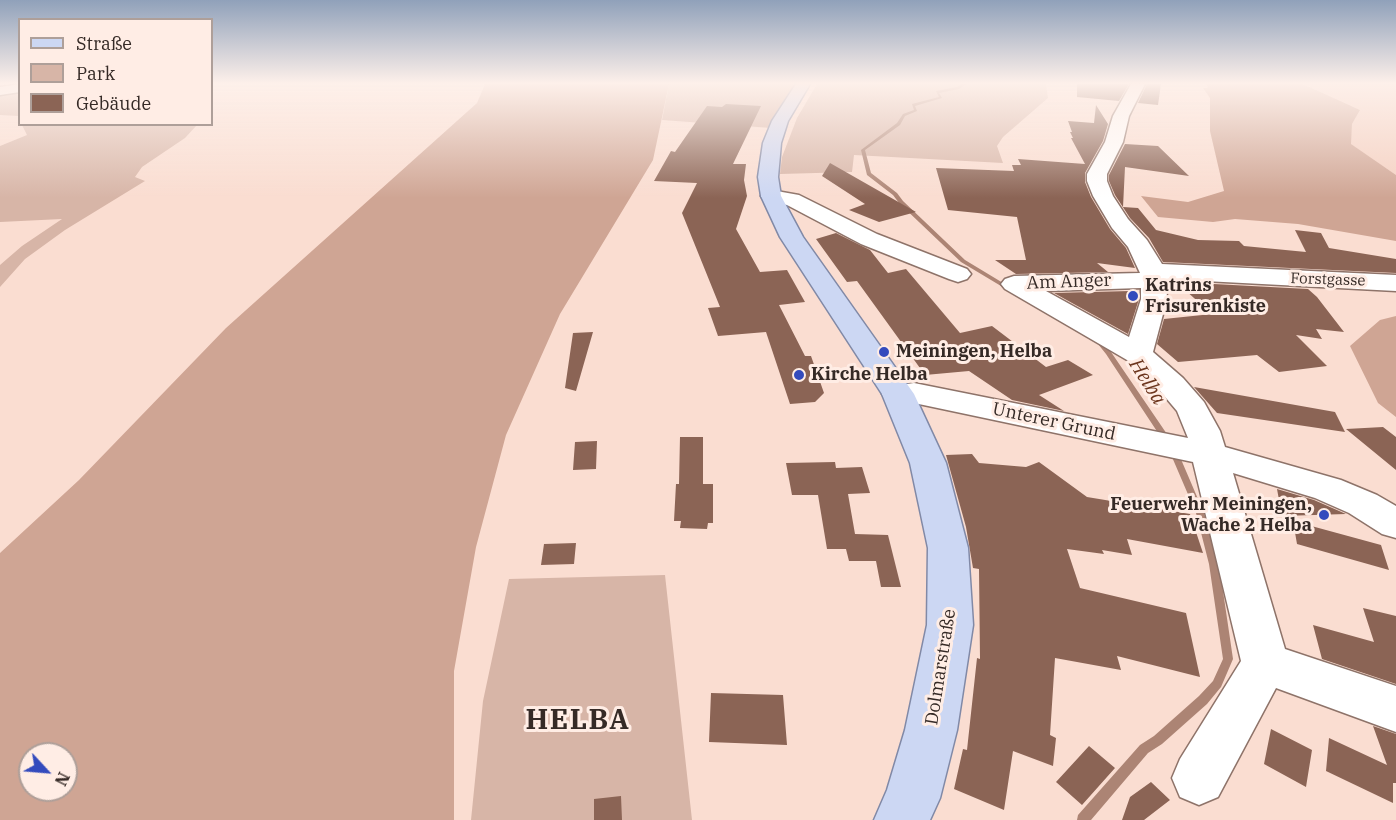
<!DOCTYPE html>
<html>
<head>
<meta charset="utf-8">
<style>
	body { margin:0 }
	#map { position:relative; width:1396px; height:820px; overflow:hidden; background:#faddd1; font-family:"IBM Plex Serif",serif }
	canvas { display:block }
	.legend { position:absolute; left:18px; top:18px; width:195px; height:108px; box-sizing:border-box; background:#ffede5; border:2px solid #ae9f99; margin:0; padding:8px 10px; list-style:none; font-size:18px; color:#352a26 }
	.legend li { display:flex; align-items:center; gap:12px; height:30px }
	.legend b { width:30px; border:2px solid #ae9f99 }
	.north { position:absolute; left:18px; top:742px; width:60px; height:60px; box-sizing:border-box; background:#ffede5; border:2px solid #ae9f99; border-radius:50%; rotate:116deg; font-size:16px; font-weight:700; line-height:24px; text-align:center; color:#352a26 }
	.north::after { content:''; display:block; margin:auto; width:21px; height:27px; background:#344bbd; clip-path:polygon(50% 0,100% 100%,50% 72%,0 100%) }
</style>
</head>
<body>
<div id="map">
<canvas width="1396" height="820"></canvas>
<ul class="legend">
<li><b style="height:8px;background:#ccd7f3"></b>Straße</li>
<li><b style="height:16px;background:#d7b5a7"></b>Park</li>
<li><b style="height:16px;background:#8b6455"></b>Gebäude</li>
</ul>
<div class="north">N</div>
</div>
<script>
const context = document.querySelector('canvas').getContext('2d');
context.lineJoin = 'round';
function paint(path, color) { context.fillStyle = color; context.fill(path, 'evenodd'); }
const shape = rows => new Path2D(rows.map(r => 'M' + r).join(''));
function stroke(path, color, width, dash) { context.strokeStyle = color; context.lineWidth = width; context.lineCap = dash ? 'butt' : 'round'; context.setLineDash(dash || []); context.stroke(path); }
function label(font, color, halo, rows, align = 'center') {
  context.font = font + ' "IBM Plex Serif",serif'; context.lineWidth = 6; context.setLineDash([]); context.textBaseline = 'middle'; context.strokeStyle = halo; context.fillStyle = color; for (const [text, x, y, turn = 0] of rows) {
    context.save(); context.translate(x, y); context.rotate((+turn || 0) * Math.PI / 180); context.textAlign = isNaN(turn) ? turn : align; if (halo) context.strokeText(text, 0, 0); context.fillText(text, 0, 0); context.restore();
  }
}
paint(shape([
	[1303,84,1396,84,1396,175,1350,144,1352,124,1360,110]
]), '#f4d0c1');
paint(shape([
	[669,84,797,84,771,128,662,120],
	[817,84,1046,84,1048,98,1003,137,997,146,1003,163,854,155,852,172,780,174,782,157,797,118],
	[19,85,19,119,18,116,0,115,0,89],
	[22,125,197,125,185,138,142,167,135,177,145,181,65,230,25,259,0,287,0,265,22,246,62,219,0,222,0,146,27,135],
	[665,575,692,820,471,820,483,701,509,579]
]), '#d7b5a7');
paint(shape([
	[485,84,669,84,653,160,560,314,506,435,476,547,454,671,454,820,0,820,0,553,79,480,226,328,477,103],
	[30,754,66,754,66,790,30,790],
	[1206,84,1303,84,1360,110,1352,124,1351,144,1396,175,1396,241,1298,224,1235,219,1213,222,1158,217,1141,196,1188,202,1224,191,1210,131,1210,98,1203,88,1208,88],
	[1396,316,1396,417,1378,403,1350,346,1380,320]
]), '#cfa594');
paint(shape([
	[962,84,966,84,959,89,939,93,942,98,915,106,917,111,905,116,900,125,865,150,871,173,897,193,903,201,965,260,1013,289,1014,290,1011,292,961,262,899,203,893,195,867,175,861,150,897,123,903,114,914,110,912,104,939,97,936,91,957,87,962,84],
	[1097,337,1099,338,1111,352,1171,440,1170,442,1164,442,1106,354,1094,339,1097,337],
	[1173,447,1177,450,1204,513,1219,564,1233,659,1221,687,1207,704,1162,744,1148,753,1091,820,1077,820,1078,815,1140,745,1154,736,1199,696,1213,681,1223,659,1209,564,1196,513,1169,450,1173,447]
]), '#ac8474');
paint(shape([
	[1077,84,1129,84,1119,101,1077,97],
	[1147,84,1161,84,1158,105,1138,103],
	[726,104,761,106,733,164,746,164,744,180,747,196,736,229,760,272,787,270,805,302,779,305,805,356,811,356,824,393,815,402,790,404,766,332,718,336,708,308,720,307,682,213,697,183,654,181,671,151,675,152,707,106,722,107],
	[1096,105,1108,124,1103,141,1085,173,1085,182,1091,197,1110,229,1126,248,1135,268,1097,263,1108,272,1016,274,995,260,1026,260,1017,217,948,210,936,168,1014,171,1012,165,1021,165,1018,159,1085,164,1071,138,1073,138,1070,132,1072,132,1068,121,1094,123],
	[1125,144,1158,146,1189,176,1125,167,1123,207,1138,208,1156,230,1198,240,1239,241,1244,246,1306,252,1295,230,1321,233,1329,248,1396,259,1396,273,1163,262,1149,238,1130,218,1115,195,1109,181,1109,175],
	[830,163,916,212,879,222,849,210,865,204,822,176],
	[836,233,870,250,888,273,906,269,960,333,992,326,1046,367,1068,360,1093,375,1039,395,1064,411,1012,400,969,371,925,375,857,281,847,282,816,239],
	[1176,282,1308,289,1317,297,1344,332,1316,329,1322,339,1296,335,1327,366,1279,372,1257,355,1178,362,1157,344,1164,319,1212,314],
	[1130,291,1139,299,1128,334,1054,293],
	[593,332,576,391,565,388,573,333],
	[1194,387,1335,412,1345,432,1217,413],
	[1383,427,1396,437,1396,470,1346,429],
	[680,437,703,437,703,484,713,484,713,523,708,523,707,529,680,528,681,521,674,521,676,484,679,484],
	[597,441,596,469,573,470,575,442],
	[972,454,979,463,1026,467,1039,462,1087,497,1190,514,1203,553,1127,539,1132,555,1102,550,1104,554,1067,549,1080,588,1186,613,1200,677,1117,656,1121,670,1055,658,1050,735,1056,738,1053,766,1013,751,1004,810,954,789,963,749,967,750,977,658,980,659,979,569,973,568,966,527,946,455],
	[835,462,836,468,862,467,870,493,848,494,855,534,888,535,901,587,881,587,876,561,849,561,846,549,827,549,818,495,792,495,786,463],
	[1277,489,1314,500,1346,514,1282,516],
	[1293,521,1381,545,1389,570,1297,544],
	[576,543,574,564,541,565,544,544],
	[1363,608,1396,616,1396,684,1322,659,1313,625,1374,642],
	[711,693,783,695,787,745,709,742],
	[1373,726,1396,734,1396,783,1393,783,1393,803,1326,771,1329,738,1387,765],
	[1271,729,1312,750,1306,787,1264,764],
	[1089,746,1115,768,1082,805,1056,782],
	[1151,782,1170,800,1144,820,1122,820,1130,797],
	[621,796,622,820,594,820,594,799]
]), '#8b6455');
const minor = shape([
	[20,84,20,92,0,95,0,87,20,84],
	[1131,84,1145,84,1129,116,1123,142,1107,174,1107,181,1113,196,1128,219,1147,240,1162,264,1396,275,1396,291,1166,279,1167,299,1153,352,1183,378,1204,402,1220,431,1225,447,1341,480,1377,495,1396,506,1396,538,1382,534,1349,513,1315,498,1233,473,1285,649,1396,686,1396,732,1276,688,1218,797,1199,805,1180,797,1172,778,1180,759,1241,661,1193,462,914,403,898,404,887,401,882,394,887,387,914,383,1188,438,1177,411,1161,392,1127,360,1005,289,1001,284,1005,279,1014,276,1140,273,1128,247,1112,228,1093,196,1087,181,1087,174,1105,142,1113,116,1131,84],
	[1141,288,1141,299,1129,337,1046,291,1141,288],
	[771,190,799,195,877,234,967,269,971,274,967,279,958,282,949,279,861,244,787,205,764,200,761,196,764,192,771,190]
]);
const major = shape([
	[796,84,810,84,788,121,781,143,778,177,781,196,803,237,914,394,946,463,968,548,973,625,957,730,940,798,930,820,874,820,887,790,905,730,927,625,928,548,910,463,882,394,780,237,761,196,758,177,763,143,772,121,796,84]
]);
stroke(minor, '#8e7369', 3);
stroke(major, '#8189a6', 3);
paint(minor, '#fff');
paint(major, '#ccd7f3');
const sky = context.createLinearGradient(0, 0, 0, 198);
sky.addColorStop(0, '#90a1ba');
sky.addColorStop(0.42, '#fdf0ea');
sky.addColorStop(1, '#fdf0ea00');
context.fillStyle = sky;
context.fillRect(0, 0, 1396, 198);
for (const [x, y, r, color] of [
	[1133,296,6,"#344bbd"],
	[884,352,6,"#344bbd"],
	[799,375,6,"#344bbd"],
	[1324,515,6,"#344bbd"]
]) { const dot = new Path2D(); dot.arc(x, y, r, 0, 2 * Math.PI); context.fillStyle = color; context.fill(dot); stroke(dot, '#ffede5', 2); }
label('15px', '#352a26', '#ffede5', [
	["Forstgasse",1328,280,2]
]);
label('18px', '#352a26', '#ffede5', [
	["Am Anger",1069,282,-2],
	["Unterer Grund",1054,422,12],
	["Dolmarstraße",941,667,-81]
]);
label('bold 18px', '#352a26', '#ffede5', [
	["Katrins",1145,286],
	["Frisurenkiste",1145,307],
	["Meiningen, Helba",896,352],
	["Kirche Helba",811,375],
	["Feuerwehr Meiningen,",1312,505,"right"],
	["Wache 2 Helba",1312,526,"right"]
], 'left');
label('italic 20px', '#6d361e', '#ffede5', [
	["Helba",1147,382,58]
]);
context.letterSpacing = '1.5px';
label('bold 28px', '#352a26', '#ffede5', [
	["HELBA",578,721]
]);
context.letterSpacing = '0px';
</script>
</body>
</html>
